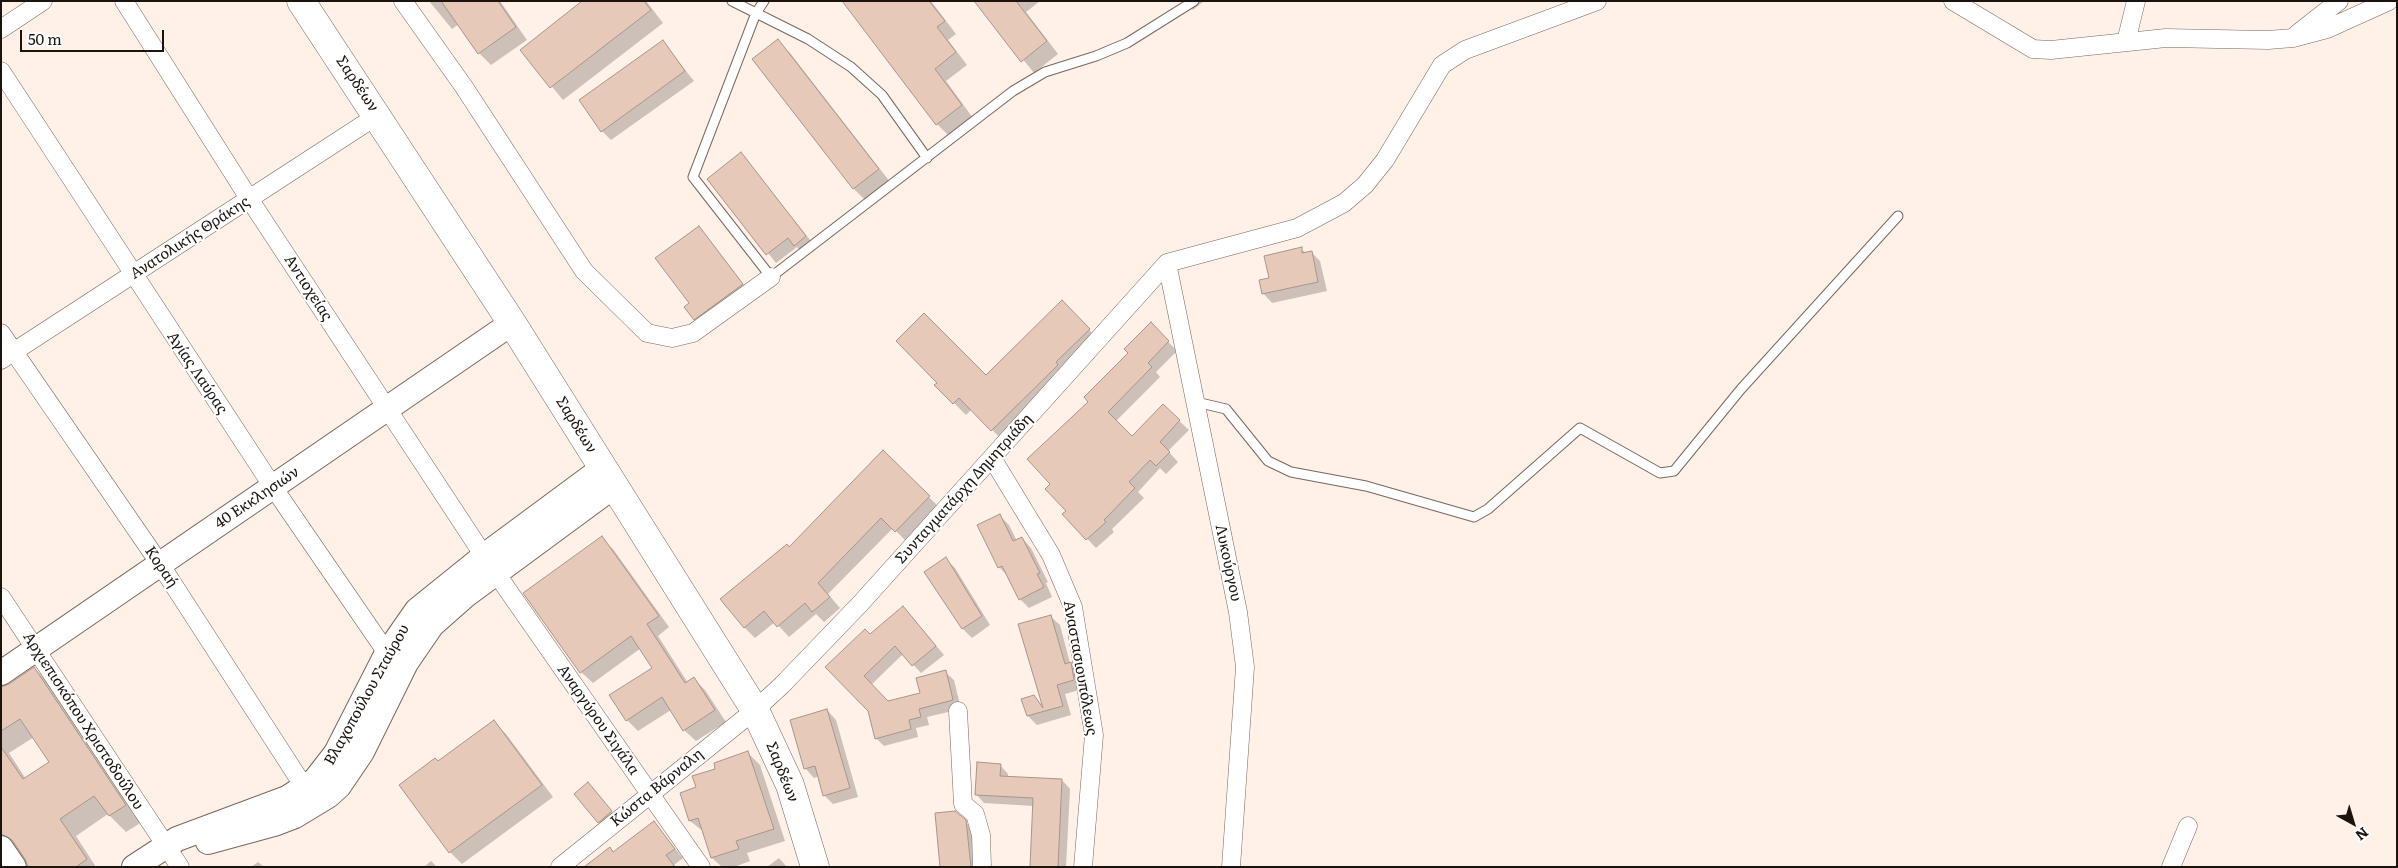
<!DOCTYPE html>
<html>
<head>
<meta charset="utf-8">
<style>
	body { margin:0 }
	#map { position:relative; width:2398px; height:868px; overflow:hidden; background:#fff0e8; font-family:Literata,serif }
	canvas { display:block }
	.frame { position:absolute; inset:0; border:2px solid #1b130e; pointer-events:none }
	.north { position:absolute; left:2328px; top:798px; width:50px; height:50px; -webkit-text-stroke:4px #fff; paint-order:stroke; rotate:141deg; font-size:14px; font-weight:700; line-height:20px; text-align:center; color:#1b130e }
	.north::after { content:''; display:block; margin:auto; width:18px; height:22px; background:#1b130e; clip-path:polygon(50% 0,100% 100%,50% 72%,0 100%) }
	.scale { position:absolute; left:20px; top:30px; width:144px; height:22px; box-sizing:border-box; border:2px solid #1b130e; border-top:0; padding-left:6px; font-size:15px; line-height:18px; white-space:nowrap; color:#1b130e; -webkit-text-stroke:4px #fff; paint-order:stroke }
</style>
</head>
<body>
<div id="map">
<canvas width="2398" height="868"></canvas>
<div class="frame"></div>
<div class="north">N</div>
<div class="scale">50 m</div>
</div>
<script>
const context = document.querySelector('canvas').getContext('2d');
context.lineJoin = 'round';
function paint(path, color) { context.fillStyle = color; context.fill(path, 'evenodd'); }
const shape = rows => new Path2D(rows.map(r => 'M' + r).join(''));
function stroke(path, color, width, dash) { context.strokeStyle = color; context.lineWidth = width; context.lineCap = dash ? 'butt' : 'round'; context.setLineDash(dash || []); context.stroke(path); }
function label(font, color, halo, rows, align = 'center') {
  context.font = font + ' Literata,serif'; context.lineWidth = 4; context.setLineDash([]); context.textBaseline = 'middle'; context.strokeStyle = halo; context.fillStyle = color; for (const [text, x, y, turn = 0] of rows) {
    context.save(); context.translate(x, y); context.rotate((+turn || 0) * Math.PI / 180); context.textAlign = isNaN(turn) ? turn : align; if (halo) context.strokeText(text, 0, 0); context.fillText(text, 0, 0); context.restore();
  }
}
paint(shape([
	[429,1,500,1,527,40,491,65,479,53,459,24,452,29],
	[585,1,646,1,663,23,563,100,522,50],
	[844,1,931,1,956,34,948,40,967,65,946,81,973,118,949,136,937,124],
	[976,1,1040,1,1026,12,1058,54,1034,73],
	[1184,1,1204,1,1193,10],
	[778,41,790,53,890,182,866,201,854,189,754,59],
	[663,42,694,81,611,140,602,131],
	[741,154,815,246,804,254,797,247,776,263,709,179],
	[699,227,751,294,704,328,695,319,691,303],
	[1301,249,1306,253,1311,252,1320,261,1327,291,1272,303,1263,293,1270,279],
	[1062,302,1101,342,1004,442,972,409,966,415,936,385,986,377],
	[1151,324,1177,351,1156,372,1160,377,1116,421,1132,438,1163,406,1189,430,1168,451,1178,462,1166,474,1160,468,1138,492,1144,498,1112,529,1114,532,1096,548,1064,514,1068,511,1052,484,1090,402],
	[883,452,940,508,907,542,893,528,828,594,840,608,824,622,816,614,789,637,775,622,755,638,744,627,789,548],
	[1000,516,1009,525,1017,541,1022,538,1031,548,1048,582,1046,583,1052,597,1029,608,1020,599,1008,576,999,567],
	[601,538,613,549,669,627,658,636,688,683,694,679,705,690,726,722,696,741,684,730,671,710,638,731,627,720,653,668,641,648,593,683,581,672],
	[946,559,955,568,990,625,972,638,963,629,926,572],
	[911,616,944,655,921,673,903,654,871,685,888,702,921,694,945,672,954,680,961,709,927,717,929,725,916,728,918,737,884,746,876,738,869,710,827,667,870,636],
	[1050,616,1060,625,1070,663,1080,672,1083,689,1065,694,1071,715,1037,725,1028,716,1034,697,1043,706],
	[34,668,51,685,142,822,126,832,108,814,76,836,96,867,29,867,18,850,9,853,1,867,1,688,9,686],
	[34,737,51,762,26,779,9,753],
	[827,710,836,720,858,797,833,804,824,795,819,776,814,778,805,768],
	[494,722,506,734,553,797,462,864,450,852,438,763],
	[748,753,760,765,785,841,747,853,750,861,734,867,722,867,712,858,704,832,690,821,682,794,698,788,717,769],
	[1000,765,1008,774,1008,778,1062,780,1070,789,1066,867,1031,867,1034,806,984,803,976,794],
	[594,789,617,818,604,828,599,822],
	[965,821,974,831,979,867,942,867],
	[654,823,683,858,674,865,676,867,586,867,614,853],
	[779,858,787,867,767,867],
	[431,861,437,867,424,867],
	[258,862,264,867,251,867]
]), '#0003');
const building = shape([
	[441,1,498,1,516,27,478,54,441,1],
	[582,1,644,1,651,10,550,88,520,50,582,1],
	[842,1,929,1,945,21,937,27,956,52,935,69,962,105,936,125,842,1],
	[974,1,1016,1,1047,41,1021,62,974,1],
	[778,39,879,169,853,189,752,59,778,39],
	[663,40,685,71,601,132,579,100,663,40],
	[741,152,806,236,794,246,788,238,766,255,707,179,741,152],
	[699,226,743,284,694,320,684,307,689,303,655,258,699,226],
	[1302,247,1302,253,1312,251,1318,282,1262,294,1259,280,1269,278,1264,256,1302,247],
	[1062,300,1090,329,1056,362,1058,365,991,431,959,398,953,404,934,385,937,383,896,341,924,313,986,375,1062,300],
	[1151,322,1169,341,1148,363,1152,367,1108,412,1132,436,1163,404,1180,420,1160,442,1170,452,1156,466,1150,460,1129,482,1135,488,1104,520,1106,522,1086,540,1062,514,1066,511,1045,489,1050,484,1027,459,1088,402,1084,397,1128,353,1124,349,1151,322],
	[883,450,930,496,895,532,881,518,818,583,830,597,812,612,805,603,777,627,764,611,744,628,720,599,787,544,789,547,883,450],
	[1000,514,1013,541,1022,537,1040,573,1037,574,1044,587,1019,600,1002,566,998,568,977,525,1000,514],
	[602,536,659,616,647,624,685,683,694,677,715,710,683,731,662,697,626,721,609,695,652,668,631,636,580,673,523,593,602,536],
	[946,557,982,616,962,629,924,572,946,557],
	[903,606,936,646,912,666,895,646,864,676,888,701,920,693,916,678,946,670,953,700,919,709,921,717,909,720,911,729,875,739,868,711,825,667,865,629,870,634,903,606],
	[1051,615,1065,664,1071,662,1074,680,1057,685,1063,706,1027,716,1021,699,1034,695,1043,708,1018,624,1051,615],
	[34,667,126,805,109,816,94,796,60,819,87,859,76,867,28,867,25,859,12,840,1,834,1,747,23,779,49,762,20,719,1,731,1,687,9,684,34,667],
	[827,709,850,788,823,796,815,766,804,769,790,720,827,709],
	[494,720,542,785,449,853,399,785,435,758,438,761,494,720],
	[748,751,774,829,736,841,739,849,711,858,698,818,689,821,680,793,696,787,692,776,715,769,714,763,748,751],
	[977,762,1001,764,1000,776,1062,779,1058,867,1030,867,1033,798,975,795,977,762],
	[588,782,612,811,598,823,574,794,588,782],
	[955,811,966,820,971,867,940,867,935,813,955,811],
	[654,821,675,849,666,855,675,867,584,867,610,847,613,852,654,821]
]);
paint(building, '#e7c9b9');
stroke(building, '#aa9488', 1);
const lane = shape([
	[732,1,808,39,851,67,882,95,927,158],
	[764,1,756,13,693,177,771,277,1013,91,1045,72,1096,56,1127,43,1194,1],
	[1196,402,1226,409,1268,461,1291,472,1366,486,1474,517,1488,509,1580,428,1660,473,1674,471,1741,389,1898,216]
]);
const street = shape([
	[124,1,250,200,484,556,701,867],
	[403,1,464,87,584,271,647,333,672,338,693,333,771,277],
	[1953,1,2033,49,2051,50,2166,38,2268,40,2293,38,2327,29,2389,1],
	[1,29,43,1],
	[2297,34,2339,1],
	[2126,42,2136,1],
	[1,71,273,487,387,653,397,658],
	[1167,263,1238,612,1245,667,1231,867],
	[1167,263,1297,228,1344,203,1365,185,1385,160,1442,65,1465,50,1597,1],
	[1,333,160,564,310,796],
	[1,360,378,115],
	[992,458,1051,555,1073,607,1094,735,1083,867],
	[1,597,180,867],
	[958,711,963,804,975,814,981,835,982,867],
	[560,867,755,710,782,685,860,604,1167,263],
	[2171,867,2188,826]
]);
const secondary = shape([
	[1,673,512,323],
	[208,842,274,824,295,816,328,796,339,786,362,752,406,663,432,625,466,595,614,486],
	[1,848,14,867],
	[134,867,177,839,287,798,315,780,336,753,387,653,417,610,484,556,603,468]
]);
const primary = shape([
	[301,1,512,323,755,710,790,785,815,867]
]);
stroke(lane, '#7b665a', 11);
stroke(street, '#7b665a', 19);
stroke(secondary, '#7b665a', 26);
stroke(primary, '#7b665a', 29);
stroke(lane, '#fff', 9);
stroke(street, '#fff', 18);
stroke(secondary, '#fff', 24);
stroke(primary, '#fff', 28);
label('15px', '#1b130e', '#fff', [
	["Σαρδέων",357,84,56],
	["Ανατολικής Θράκης",190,238,-33],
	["Αντιοχείας",308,288,57],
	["Αγίας Λαύρας",197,373,56],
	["Σαρδέων",576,425,58],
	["Συνταγματάρχη Δημητριάδη",964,489,-48],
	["40 Εκκλησιών",257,498,-34],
	["Λυκούργου",1228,563,78],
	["Κοραή",161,567,56],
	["Αναστασιουπόλεως",1080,668,80],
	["Βλαχοπούλου Σταύρου",367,695,-61],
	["Αναργύρου Σιγάλα",598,720,55],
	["Αρχιεπισκόπου Χριστοδούλου",83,721,57],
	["Σαρδέων",782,772,68],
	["Κώστα Βάρναλη",657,788,-39]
]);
</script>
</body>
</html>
